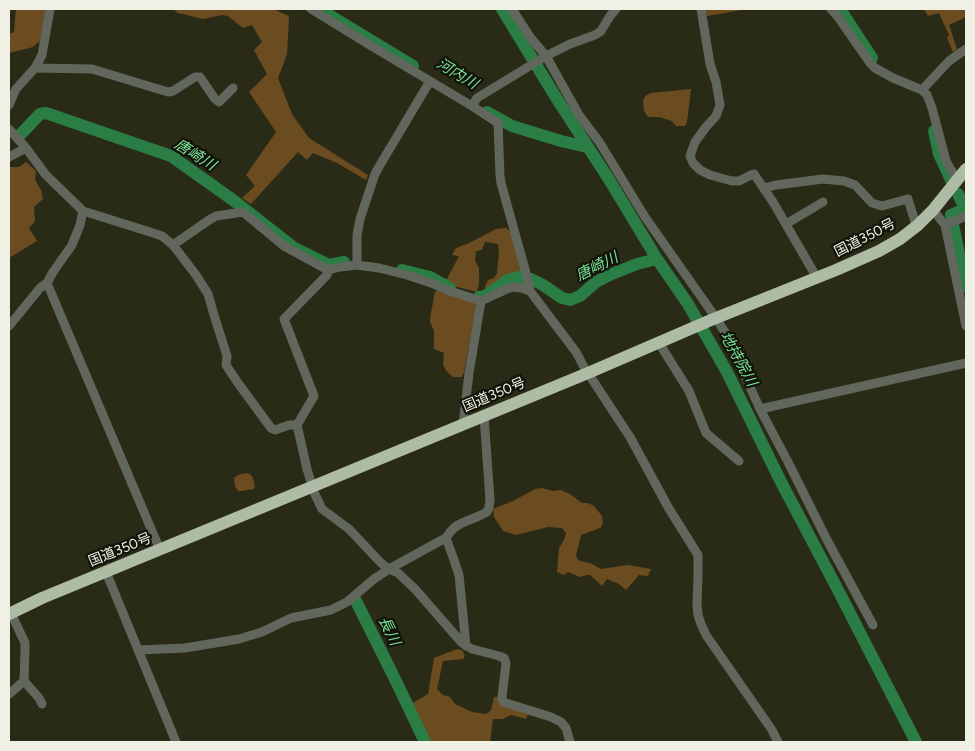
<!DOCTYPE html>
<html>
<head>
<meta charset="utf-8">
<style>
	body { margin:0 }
	#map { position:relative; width:975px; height:751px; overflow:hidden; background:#2a2b16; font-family:Figtree,sans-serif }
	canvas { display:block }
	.frame { position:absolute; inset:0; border:10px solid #f0f1e4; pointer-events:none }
</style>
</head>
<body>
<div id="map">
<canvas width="975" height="751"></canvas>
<div class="frame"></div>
</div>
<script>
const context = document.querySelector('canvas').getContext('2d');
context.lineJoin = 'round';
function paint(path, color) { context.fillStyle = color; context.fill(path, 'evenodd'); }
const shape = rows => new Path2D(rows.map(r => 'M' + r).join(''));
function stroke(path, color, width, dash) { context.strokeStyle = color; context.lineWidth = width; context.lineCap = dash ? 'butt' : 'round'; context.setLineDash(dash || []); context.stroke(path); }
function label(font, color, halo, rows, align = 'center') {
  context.font = font + ' Figtree,"Noto Sans JP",sans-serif'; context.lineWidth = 4.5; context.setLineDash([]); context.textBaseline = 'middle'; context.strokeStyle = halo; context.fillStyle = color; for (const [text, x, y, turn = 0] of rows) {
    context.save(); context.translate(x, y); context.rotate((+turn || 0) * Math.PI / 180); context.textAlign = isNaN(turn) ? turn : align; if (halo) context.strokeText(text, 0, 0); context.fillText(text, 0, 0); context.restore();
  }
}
paint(shape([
	[16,9,46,9,40,41,33,47,9,53,9,34,14,32],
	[173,9,273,9,289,16,287,54,278,78,292,114,309,138,368,175,366,180,337,163,313,153,307,160,298,152,251,204,242,198,255,186,246,175,276,132,249,92,267,74,254,50,262,42,252,25,243,28,228,16,222,15,203,19,178,13],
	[705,9,747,9,707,16],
	[924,9,966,9,966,17,949,25,957,49,953,52,947,38,949,35,939,13,928,16],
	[691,89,687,122,685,126,676,126,672,121,659,117,648,117,644,111,643,101,645,96,651,93],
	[26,162,36,171,35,180,41,190,43,199,34,207,35,221,29,228,37,241,9,258,9,167,19,167],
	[506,228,512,233,525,284,505,286,495,285,489,291,486,292,485,287,488,280,494,278,497,273,499,253,498,244,485,242,482,250,476,251,475,261,479,268,479,284,477,292,450,285,447,279,459,256,452,255,456,248,469,243,496,229],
	[439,290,474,301,476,306,464,372,462,377,453,377,446,371,443,364,444,353,434,349,434,331,430,322,430,318,435,292],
	[246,473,250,474,253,478,255,486,254,489,242,491,238,491,235,486,234,478,238,475],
	[542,488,553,491,561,490,570,494,582,503,588,503,594,506,602,516,603,524,600,528,581,535,576,555,578,560,592,564,601,569,628,565,651,569,648,576,639,575,626,590,619,584,607,579,602,586,590,575,587,575,580,577,568,572,564,575,557,572,559,548,564,540,566,533,562,528,548,527,516,535,503,531,494,517,493,509,513,501,535,489],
	[457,649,462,650,465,656,463,659,443,661,437,689,443,695,450,697,455,704,472,712,486,714,491,710,494,697,499,697,529,712,526,719,511,715,503,719,493,719,490,742,429,742,411,704,428,694,434,658]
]), '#6b4c21');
stroke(shape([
	[319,9,413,66],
	[502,9,557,99,610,181,657,259,688,304,727,372,781,482,838,590,916,742],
	[840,9,872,58],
	[487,112,512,126,561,141,587,147],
	[934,131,939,154,951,180],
	[19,136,40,114,46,113,171,156,233,200,293,247,329,265,344,262],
	[958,194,965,209,951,215,966,287],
	[402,270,430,277,450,288],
	[479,297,485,296,508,280,518,277,531,279,543,285,562,298,570,300,580,296,596,282,612,274,637,264,657,259],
	[356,601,393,675],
	[394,677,425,742]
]), '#2a7d44', 12);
stroke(shape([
	[311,9,373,47,472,106,498,123,500,175,501,183,526,273,530,291,576,352,584,367,630,437,668,507,698,555,698,575,697,604,698,615,701,624,706,635,772,730,778,742],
	[512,9,530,37,546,56,579,115,600,143,645,217,716,318,726,334,760,409,788,462,827,540,873,625],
	[701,9,710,64,716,82,720,105,716,116,706,127,695,142,690,156,693,163,700,170,710,175,732,181,739,181,751,175,754,174,773,202,817,278],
	[831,9,838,17,870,63,875,68,893,78,922,90,927,95,932,108,946,161,957,180],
	[35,68,92,69,168,92,173,91,195,77,200,77,215,99,219,102,233,88],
	[922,90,949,61,966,49],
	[9,105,16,89,35,68,42,55,50,9],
	[472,106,477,98,546,56,570,44,595,35,601,31,610,16,616,9],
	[9,129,26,148,46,175,83,211,150,232,162,236,173,245,196,275,208,294,214,315,227,356,226,365,238,383,271,428,275,430,289,425,297,425],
	[9,157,26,148],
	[764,188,776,185,823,179,844,181,855,185,872,203,882,206,908,199,915,222,918,225],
	[933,210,945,225,966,326],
	[786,224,823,202],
	[945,225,966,216],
	[173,245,209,220,216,216,243,212,284,246,328,270,340,267,357,265,379,268,407,275,431,283,447,290,481,301,507,289,513,287,521,288,530,291],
	[357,265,357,235,360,219,375,174,380,165,430,81],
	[328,270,327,275,284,319,314,396,297,425,307,469,314,492,322,509,349,529,381,563,389,569,398,573,415,589,462,643,472,649,499,656,504,658,506,663,502,697,503,702,551,717,561,722,566,728,570,742],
	[47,283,160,550],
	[9,326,40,288,47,283,53,272,72,245,80,225,83,211],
	[659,343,689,391,706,433,739,461],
	[760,409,966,363],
	[463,425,469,373,481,301],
	[446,538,454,560,459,575,466,646],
	[106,572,176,742],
	[11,613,25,643,25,652,24,681,39,698,42,704],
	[138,650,185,648,239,639,262,632,291,618,331,610,347,602,374,579,389,569,440,541,446,538,450,532,455,527,462,523,479,516,487,512,489,507,490,500,484,416],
	[9,694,24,681]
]), '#62675e', 9);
stroke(shape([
	[9,614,42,598,588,373,711,320,836,270,879,251,900,239,918,225,933,210,966,169]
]), '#afbca5', 12);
label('14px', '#f0f1e4', '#12130a', [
	["国道350号",865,238,-27],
	["国道350号",494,395,-23],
	["国道350号",120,550,-22]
]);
label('italic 15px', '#79e495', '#12130a', [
	["河内川",457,74,31],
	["唐崎川",195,155,32],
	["唐崎川",597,267,-27],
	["地持院川",738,359,61],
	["長川",389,631,64]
]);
</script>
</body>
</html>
